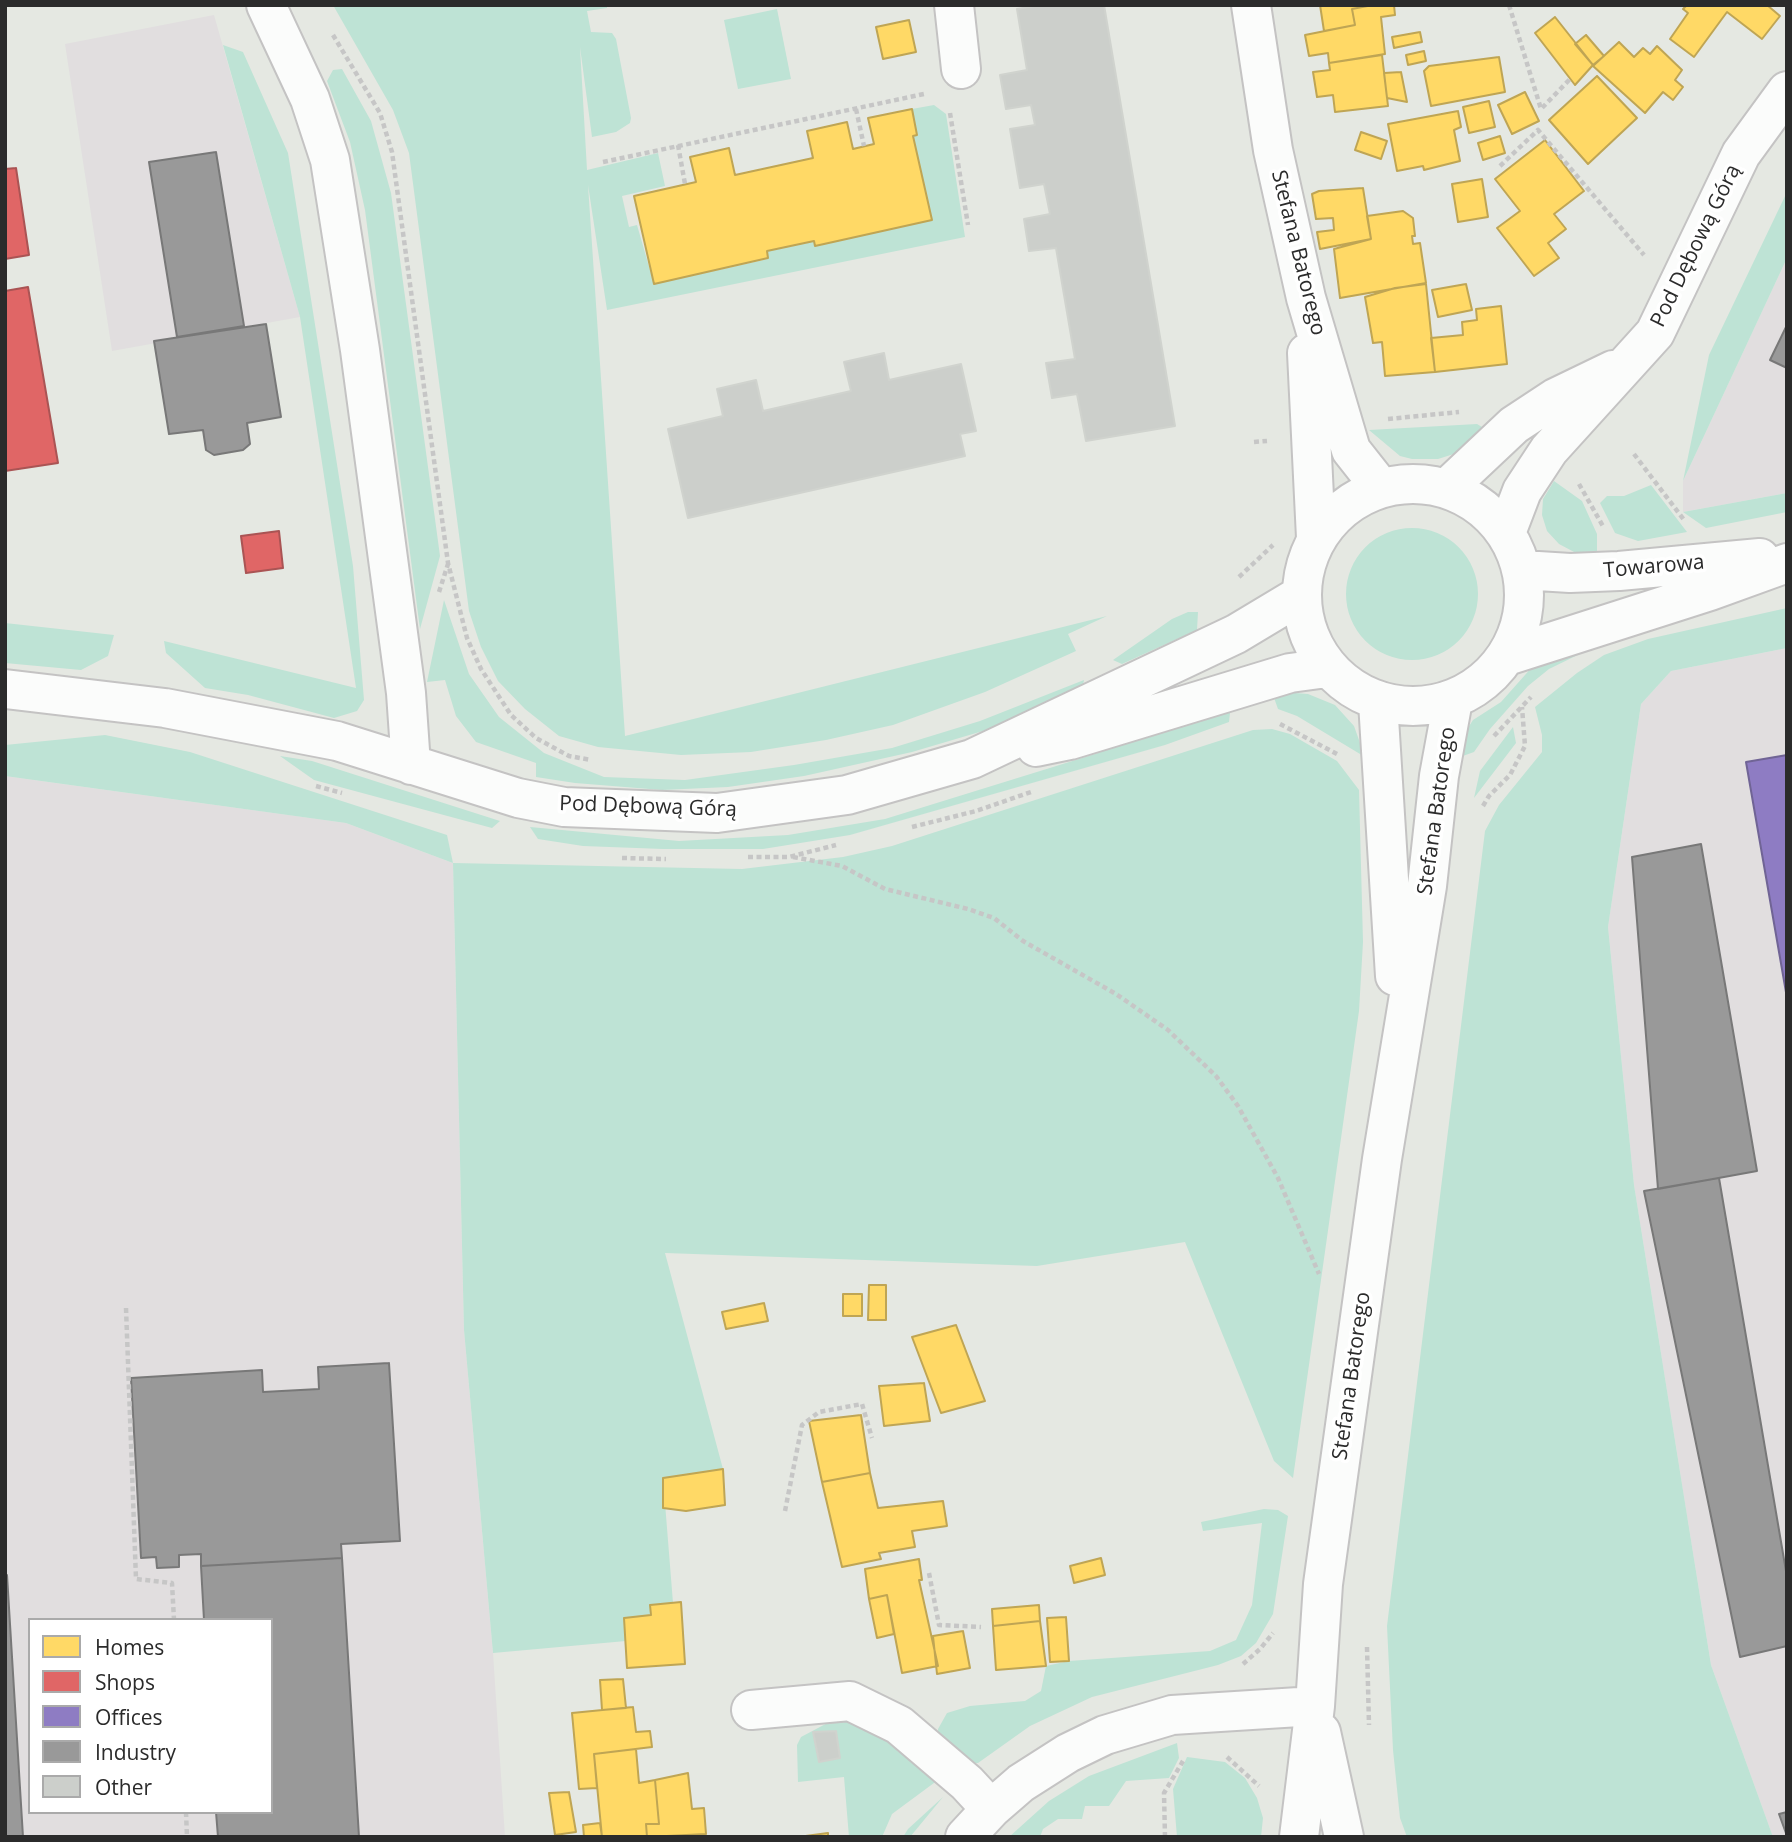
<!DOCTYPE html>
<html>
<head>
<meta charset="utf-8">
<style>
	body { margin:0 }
	#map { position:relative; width:1792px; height:1842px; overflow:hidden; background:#e5e8e2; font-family:"Open Sans",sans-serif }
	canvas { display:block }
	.frame { position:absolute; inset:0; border:7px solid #2b2b2b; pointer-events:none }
	.legend { position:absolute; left:28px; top:1618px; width:245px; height:196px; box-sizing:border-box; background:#fff; border:2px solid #aaa; margin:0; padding:9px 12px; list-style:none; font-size:21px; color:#2b2b2b }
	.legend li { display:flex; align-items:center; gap:14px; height:35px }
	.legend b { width:35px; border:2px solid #aaa }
</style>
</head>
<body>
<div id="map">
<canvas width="1792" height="1842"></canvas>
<div class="frame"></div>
<ul class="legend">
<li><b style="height:19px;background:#ffd966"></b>Homes</li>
<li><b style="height:19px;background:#e06666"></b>Shops</li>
<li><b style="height:19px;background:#8e7cc3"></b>Offices</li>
<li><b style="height:19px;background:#999"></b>Industry</li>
<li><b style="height:19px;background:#cccfcb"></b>Other</li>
</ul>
</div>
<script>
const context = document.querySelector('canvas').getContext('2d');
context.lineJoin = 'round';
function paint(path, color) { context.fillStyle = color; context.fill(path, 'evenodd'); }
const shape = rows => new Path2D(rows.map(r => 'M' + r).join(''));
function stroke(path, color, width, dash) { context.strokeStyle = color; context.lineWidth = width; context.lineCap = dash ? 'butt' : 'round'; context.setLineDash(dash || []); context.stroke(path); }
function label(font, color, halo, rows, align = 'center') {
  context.font = font + ' "Open Sans",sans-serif'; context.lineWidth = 7; context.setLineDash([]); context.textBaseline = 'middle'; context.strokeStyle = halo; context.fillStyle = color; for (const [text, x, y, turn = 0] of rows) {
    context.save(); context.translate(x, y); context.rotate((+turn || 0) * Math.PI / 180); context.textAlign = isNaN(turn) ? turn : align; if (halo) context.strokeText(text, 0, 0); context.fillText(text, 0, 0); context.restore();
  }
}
paint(shape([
	[214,15,300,317,112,351,65,44],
	[1787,258,1787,493,1683,512,1683,481],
	[1787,648,1787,1837,1773,1837,1711,1665,1634,1185,1608,927,1641,704,1671,671],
	[5,776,346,823,453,863,464,1330,493,1653,505,1837,5,1837],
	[30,1620,271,1620,271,1812,30,1812]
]), '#e1dedf');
paint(shape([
	[333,5,607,5,607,8,587,11,591,32,612,33,616,39,631,118,630,123,616,132,592,137,580,47,587,170,658,153,665,186,622,196,629,227,637,225,654,284,768,259,767,251,814,241,816,246,932,220,913,136,917,134,912,109,934,105,946,114,965,237,607,310,588,185,625,736,1107,616,1068,634,1076,651,985,692,893,725,826,740,751,752,681,755,598,747,559,736,525,709,498,681,481,647,469,611,409,153,393,110],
	[777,9,791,79,738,89,724,20],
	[223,45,243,52,288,153,353,566,364,700,357,711,334,718,248,695,205,688,166,653,164,641,356,688,300,317],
	[342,69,371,121,391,193,440,556,420,629,365,210,350,142,327,81,333,70],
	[1787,192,1787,258,1683,481,1709,355],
	[1477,424,1487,430,1460,452,1438,459,1412,459,1400,456,1369,430],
	[1554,481,1582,501,1597,534,1597,554,1576,553,1559,544,1547,531,1542,515,1543,499],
	[1651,485,1687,532,1638,541,1615,533,1600,503,1607,496,1624,496],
	[1787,493,1787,512,1706,528,1683,512],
	'1346 594a66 66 0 1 1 132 0a66 66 0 1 1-132 0Z',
	[444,600,469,674,499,717,544,753,604,777,685,780,794,765,892,748,980,721,1084,680,1082,690,1020,720,912,752,804,776,728,787,662,790,575,783,536,777,536,763,476,742,456,716,445,680,427,682],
	[1787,608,1787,648,1671,671,1641,704,1608,927,1634,1185,1711,1665,1773,1837,1407,1837,1400,1818,1393,1750,1387,1626,1485,831,1499,805,1542,752,1542,735,1535,707,1577,673,1604,655,1648,639],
	[1188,612,1198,612,1197,630,1122,664,1113,660,1172,619],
	[5,623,114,635,108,656,81,670,5,663],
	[1594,647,1549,669,1528,686,1490,729,1474,752,1460,757,1466,731,1473,720,1501,702,1533,666],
	[1283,692,1308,694,1335,705,1354,726,1365,757,1297,716,1278,709,1273,695],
	[1231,704,1229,722,1165,745,850,835,763,849,663,849,583,846,538,839,530,827,679,841,788,835,885,819,1095,754],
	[1513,727,1516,743,1474,798,1480,771],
	[1272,729,1290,734,1337,761,1359,790,1363,942,1359,1011,1293,1478,1274,1461,1185,1242,1037,1266,665,1253,723,1469,663,1478,673,1603,650,1605,651,1615,624,1618,626,1641,493,1653,464,1330,453,863,346,823,5,776,5,745,105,735,190,752,447,835,453,863,742,869,843,857,892,846,1253,730],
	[280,756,312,761,500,821,492,828,314,780],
	[1264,1509,1278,1510,1288,1516,1273,1614,1256,1643,1241,1656,1218,1665,1092,1697,1030,1726,978,1763,967,1763,938,1742,938,1729,947,1713,970,1706,1025,1701,1041,1691,1046,1666,1069,1661,1210,1651,1236,1640,1252,1605,1262,1523,1203,1531,1201,1522],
	[835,1719,858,1719,886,1731,938,1780,892,1814,882,1837,849,1837,844,1777,798,1782,797,1745,801,1737],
	[1177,1743,1179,1758,1169,1778,1126,1781,1109,1806,1085,1806,1082,1819,1058,1819,1043,1829,1040,1837,1009,1837,1049,1801,1089,1776],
	[1187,1757,1225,1762,1245,1778,1257,1798,1263,1818,1261,1837,1177,1837,1173,1789],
	[943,1797,910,1837,903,1837,908,1829]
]), '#bee3d5');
const homes = shape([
	[1320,5,1373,5,1352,9,1355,25,1324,31,1320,5],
	[1373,5,1394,5,1395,15,1381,17,1385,54,1329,63,1328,53,1309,56,1305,35,1355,25,1352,9,1373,5],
	[1687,5,1767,5,1780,16,1762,39,1727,12,1694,57,1670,39,1688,13,1683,9,1687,5],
	[1555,17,1593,65,1575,85,1535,33,1555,17],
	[909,20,916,52,883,59,876,27,909,20],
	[1420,32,1422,42,1394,48,1392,37,1420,32],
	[1586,35,1604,56,1593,65,1575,44,1586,35],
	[1619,42,1634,57,1643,48,1650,54,1657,46,1682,70,1675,80,1683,87,1673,100,1663,92,1645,113,1593,66,1619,42],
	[1424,51,1426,61,1408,65,1406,55,1424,51],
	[1382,55,1388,106,1335,112,1333,95,1317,97,1313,72,1330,70,1329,63,1382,55],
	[1499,57,1505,92,1431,106,1424,71,1429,66,1499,57],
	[1401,72,1407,102,1387,98,1384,73,1401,72],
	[1597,76,1637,118,1588,164,1549,120,1597,76],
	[1525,92,1539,121,1512,134,1498,105,1525,92],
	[1489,101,1495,127,1469,133,1463,107,1489,101],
	[912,109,917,135,913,136,932,220,815,246,814,241,767,251,768,258,654,284,634,196,696,182,690,157,729,148,735,175,813,158,807,131,847,122,853,149,874,144,868,118,912,109],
	[1458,111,1461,127,1454,130,1460,161,1424,170,1423,166,1397,171,1388,124,1458,111],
	[1361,132,1387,141,1381,159,1355,150,1361,132],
	[1500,136,1505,153,1483,160,1478,143,1500,136],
	[1545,140,1584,191,1554,214,1566,229,1548,243,1559,258,1534,276,1497,228,1520,211,1495,179,1545,140],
	[1482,179,1488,217,1458,222,1452,184,1482,179],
	[1363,188,1371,239,1320,249,1317,232,1334,230,1333,218,1316,219,1312,194,1319,191,1363,188],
	[1403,211,1413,218,1415,236,1412,236,1413,244,1420,243,1426,283,1340,298,1334,249,1371,239,1367,216,1403,211],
	[1426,284,1435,372,1385,376,1382,342,1373,343,1365,297,1395,288,1426,284],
	[1466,284,1472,310,1438,317,1432,290,1466,284],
	[1501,306,1507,364,1435,372,1431,338,1463,335,1462,322,1477,320,1476,309,1501,306],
	[869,1285,886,1285,886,1320,868,1320,869,1285],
	[843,1294,862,1294,862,1316,843,1316,843,1294],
	[764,1303,768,1321,726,1329,722,1312,764,1303],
	[956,1325,985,1401,941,1413,912,1337,956,1325],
	[924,1383,930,1421,884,1426,879,1386,924,1383],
	[861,1415,870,1473,822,1482,809,1421,861,1415],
	[723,1469,725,1505,686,1511,663,1508,663,1478,723,1469],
	[870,1473,878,1508,943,1501,947,1526,912,1531,915,1547,879,1553,881,1559,842,1567,822,1482,870,1473],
	[1101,1558,1105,1575,1074,1583,1070,1566,1101,1558],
	[919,1559,922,1580,919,1580,938,1666,902,1673,887,1595,869,1599,865,1569,919,1559],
	[887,1595,894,1634,877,1638,869,1599,887,1595],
	[681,1602,685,1664,627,1668,624,1618,651,1615,650,1605,681,1602],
	[1039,1605,1040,1621,993,1626,992,1609,1039,1605],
	[1066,1617,1069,1661,1050,1662,1047,1618,1066,1617],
	[1040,1621,1046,1666,996,1670,993,1626,1040,1621],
	[963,1631,970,1668,937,1674,933,1636,963,1631],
	[623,1679,626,1708,602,1710,600,1680,623,1679],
	[633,1707,636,1732,650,1731,652,1747,594,1754,597,1788,579,1789,572,1713,633,1707],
	[636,1749,639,1783,655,1780,659,1824,646,1824,647,1837,602,1837,594,1754,636,1749],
	[688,1773,692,1809,704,1808,706,1834,647,1837,646,1824,659,1824,655,1780,688,1773],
	[569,1792,576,1832,555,1835,549,1793,569,1792],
	[600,1823,602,1837,584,1837,583,1825,600,1823],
	[828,1833,828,1837,798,1837,828,1833]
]);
paint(homes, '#ffd966');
stroke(homes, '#bfa554', 2);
const shops = shape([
	[16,168,29,255,5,259,5,169,16,168],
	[28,287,58,463,5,471,5,291,28,287],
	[279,531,283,568,246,573,241,536,279,531]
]);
paint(shops, '#e06666');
stroke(shops, '#aa5454', 2);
const offices = shape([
	[1787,755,1787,998,1746,762,1787,755]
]);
paint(offices, '#8e7cc3');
stroke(offices, '#706495', 2);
const industry = shape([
	[216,152,244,326,177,337,149,162,216,152],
	[266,324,281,417,247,423,250,444,243,450,214,455,206,450,203,430,169,434,154,341,266,324],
	[1787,325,1787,368,1770,360,1787,325],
	[1701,844,1757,1171,1658,1189,1632,857,1701,844],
	[1719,1178,1787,1577,1787,1646,1740,1657,1644,1191,1719,1178],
	[389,1363,400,1541,341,1544,342,1558,201,1566,201,1554,179,1555,179,1567,157,1568,156,1557,141,1558,131,1378,262,1370,263,1392,319,1389,318,1367,389,1363],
	[342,1558,359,1837,218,1837,216,1812,271,1812,271,1620,204,1620,201,1566,342,1558],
	[5,1575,7,1575,23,1837,5,1837,5,1575],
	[1787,1812,1787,1836,1779,1814,1787,1812]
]);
paint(industry, '#999');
stroke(industry, '#787878', 2);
const building = shape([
	[1041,5,1104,5,1175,426,1086,441,1077,394,1052,398,1046,363,1075,359,1056,248,1029,251,1024,219,1050,214,1044,184,1020,188,1010,129,1035,125,1031,105,1006,109,1000,75,1027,70,1017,9,1041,5],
	[884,353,889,380,961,364,976,431,960,434,965,456,688,518,668,429,723,416,717,389,756,380,763,411,851,391,844,362,884,353],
	[836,1731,840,1758,819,1762,813,1732,836,1731]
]);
paint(building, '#cccfcb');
stroke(building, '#d0d3ce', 2);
const minor = shape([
	[266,5,310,99,330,160,360,350,406,693,411,765],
	[954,5,961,69],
	[1251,5,1273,150,1306,298,1351,450,1381,488],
	[1307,353,1316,538],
	'1302 595a111 111 0 1 1 222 0a111 111 0 1 1-222 0Z',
	[1446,489,1514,425,1555,398,1613,370],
	[1506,533,1522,491,1549,450,1655,333,1741,154,1787,91],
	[1522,570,1570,573,1619,571,1760,558],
	[1507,656,1710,591,1787,563],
	[5,689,165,708,337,741,518,798,564,807,717,813,847,795,972,759,1236,634,1301,595],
	[1378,702,1395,976],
	[1036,747,1070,740,1290,673,1327,668],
	[751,1710,850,1701,899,1725,967,1783,991,1809],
	[1321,1732,1344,1837],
	[965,1837,991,1809,1021,1783,1068,1753,1105,1735,1172,1715,1315,1706],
	[1299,1837,1315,1706,1323,1584,1382,1159,1427,886,1439,776,1453,700]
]);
stroke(minor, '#c4c3c3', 42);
stroke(shape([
	[1509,5,1541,109,1570,79],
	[333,35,380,113,392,152,448,563,467,638,481,669,511,715,536,738,569,756,591,760],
	[856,109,864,146],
	[950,113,968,225],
	[678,145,685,184],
	[603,162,924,94],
	[1500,166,1538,130,1644,255],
	[1388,419,1459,412],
	[1254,442,1267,441],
	[1634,454,1684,520],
	[1579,484,1604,528],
	[1239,577,1273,545],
	[439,592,448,564],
	[1280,724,1337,754],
	[1494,736,1531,697],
	[316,786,342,793],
	[1483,806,1489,796,1510,775,1525,746,1522,707],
	[912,827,976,811,1031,792],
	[748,857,789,857,836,845],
	[793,857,842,866,885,889,968,909,994,918,1023,941,1116,994,1168,1030,1216,1076,1238,1106,1278,1178,1319,1274],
	[622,858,666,859],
	[126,1308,136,1579,172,1583,174,1620],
	[785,1511,802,1425,819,1412,862,1404,872,1438],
	[929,1573,939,1625,981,1627],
	[1367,1647,1369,1725],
	[1243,1664,1260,1649,1273,1633],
	[1227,1757,1259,1786],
	[186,1812,187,1837],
	[1165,1837,1164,1793,1183,1761]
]), '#c6c6c6', 4.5, [5, 3.5]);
stroke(minor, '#fbfcfb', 38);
label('21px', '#2b2b2b', '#fff', [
	["Pod Dębową Górą",1696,246,-64],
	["Stefana Batorego",1298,253,76],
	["Towarowa",1654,567,-5],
	["Pod Dębową Górą",648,807,2],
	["Stefana Batorego",1437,811,-82],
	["Stefana Batorego",1352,1376,-82]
]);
</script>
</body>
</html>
